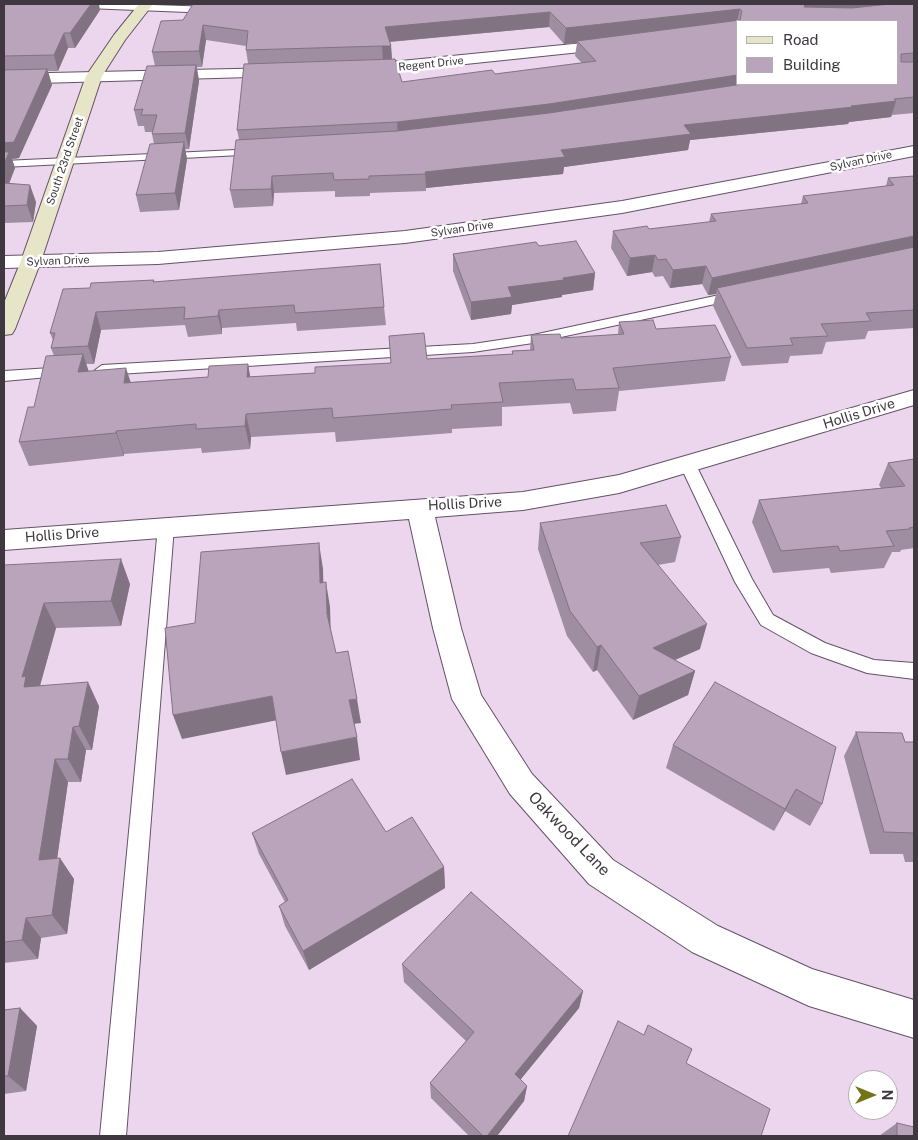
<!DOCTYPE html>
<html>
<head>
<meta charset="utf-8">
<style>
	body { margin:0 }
	#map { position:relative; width:918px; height:1140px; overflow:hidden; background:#ebd6ee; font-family:"Public Sans",sans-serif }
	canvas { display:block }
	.frame { position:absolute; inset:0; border:5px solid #403841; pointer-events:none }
	.legend { position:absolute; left:736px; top:20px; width:162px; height:65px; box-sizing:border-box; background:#fff; border:1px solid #b3afb3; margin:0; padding:6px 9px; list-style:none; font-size:15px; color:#403841 }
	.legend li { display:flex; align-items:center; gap:10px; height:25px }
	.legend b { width:25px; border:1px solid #b3afb3 }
	.north { position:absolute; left:848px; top:1070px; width:50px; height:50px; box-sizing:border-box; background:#fff; border:1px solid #b3afb3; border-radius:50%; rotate:90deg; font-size:14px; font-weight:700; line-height:20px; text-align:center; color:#403841 }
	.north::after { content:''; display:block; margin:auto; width:18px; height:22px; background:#757317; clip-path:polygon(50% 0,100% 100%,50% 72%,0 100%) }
</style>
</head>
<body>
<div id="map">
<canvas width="918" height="1140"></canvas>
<div class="frame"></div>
<ul class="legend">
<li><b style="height:6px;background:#e6e5c8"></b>Road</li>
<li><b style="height:14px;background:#b9a4bb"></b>Building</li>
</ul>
<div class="north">N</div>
</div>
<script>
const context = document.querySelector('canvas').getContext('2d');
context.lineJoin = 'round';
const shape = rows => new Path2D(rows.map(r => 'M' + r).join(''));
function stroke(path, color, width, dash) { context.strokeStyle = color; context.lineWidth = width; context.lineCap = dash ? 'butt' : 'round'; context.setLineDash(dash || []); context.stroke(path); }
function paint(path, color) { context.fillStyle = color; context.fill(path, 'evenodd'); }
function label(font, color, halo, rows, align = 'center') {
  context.font = font + ' "Public Sans",sans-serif'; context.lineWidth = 5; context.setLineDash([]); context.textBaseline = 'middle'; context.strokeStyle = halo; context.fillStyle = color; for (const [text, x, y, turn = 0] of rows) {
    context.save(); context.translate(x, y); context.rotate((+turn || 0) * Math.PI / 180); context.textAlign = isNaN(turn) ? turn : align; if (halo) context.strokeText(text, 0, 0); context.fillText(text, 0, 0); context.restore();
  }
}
const lane = shape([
	[57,4,124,4,213,7,218,10,213,13,61,7,57,4],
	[257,149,261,150,261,154,4,167,4,161,257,149],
	[738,291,743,292,745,295,743,298,533,343,473,352,102,375,95,370,102,365,473,344,533,335,738,291],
	[66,367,71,369,73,372,71,375,4,381,4,371,66,367],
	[688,460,694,461,696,465,752,579,773,615,825,643,874,660,914,663,914,679,867,673,811,653,761,625,735,582,680,465,682,461,688,460],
	[166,521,172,523,174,527,126,1136,100,1136,158,527,160,523,166,521]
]);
const street = shape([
	[614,40,619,42,622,45,619,48,360,75,352,70,360,65,614,40],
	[280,68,286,70,288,73,286,76,4,84,4,74,280,68],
	[914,146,914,156,622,213,405,243,158,264,4,268,4,256,158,252,405,231,622,201,914,146],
	[914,390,914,405,619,493,523,510,435,517,461,628,481,695,532,774,613,860,718,926,812,969,914,1000,914,1038,809,1006,692,952,589,884,510,794,452,699,433,628,409,519,4,550,4,530,523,492,619,475,914,390]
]);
const secondary = shape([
	[139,4,153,4,125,40,102,76,41,261,15,329,12,334,4,335,4,303,21,261,86,76,114,35,139,4]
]);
stroke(lane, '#645266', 2);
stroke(street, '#645266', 2);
stroke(secondary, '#645266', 2);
paint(lane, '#fff');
paint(street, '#fff');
paint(secondary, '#e6e5c8');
paint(shape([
	[4,4,100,10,75,48,68,48,58,71,48,71,52,85,19,158,12,159,15,168,9,184,36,202,33,222,4,223],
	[914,4,914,113,892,115,891,117,849,122,848,124,690,140,688,150,564,167,563,174,426,188,426,191,370,193,370,196,335,197,335,191,274,193,273,206,234,208,230,190,239,139,237,130,248,63,246,50,246,46,206,40,202,67,197,67,199,81,189,149,185,149,187,159,179,210,140,212,136,195,154,144,152,134,153,132,145,132,144,126,138,126,134,110,155,66,152,52,183,20],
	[897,21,897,84,737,84],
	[549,27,564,44,577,43,575,56,582,63,495,74,402,82,392,59,391,46,390,42],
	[914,176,914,328,868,331,865,339,826,342,822,354,790,356,788,363,742,366,713,306,716,294,708,295,702,284,670,288,663,276,655,277,652,272,627,276,611,248,613,231,649,229,709,222,711,214,801,204,803,196,886,186,888,178],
	[539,246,595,273,593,290,562,295,562,297,512,305,511,314,471,320,453,271,453,254],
	[154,280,154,282,384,307,386,325,297,331,296,323,222,328,222,334,188,337,185,325,101,330,94,364,86,364,88,371,131,382,208,377,248,364,250,377,315,373,391,363,427,359,512,354,512,351,530,350,531,335,561,338,618,335,619,322,656,329,731,357,725,381,619,391,616,411,573,414,570,403,502,407,502,426,452,429,452,433,336,442,335,432,251,437,250,449,202,453,201,448,124,454,124,456,29,466,19,442,34,407,54,356,51,348,53,340,50,333,90,288],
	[914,459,914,548,901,550,900,552,892,552,884,568,831,573,829,568,773,573,752,522,759,500,881,488,879,485,888,463],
	[540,523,681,537,675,562,658,565,700,649,675,660,695,671,688,695,633,720,597,670,593,672,567,636,538,549],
	[4,565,130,584,121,626,56,628,40,686,99,706,92,750,86,750,81,782,68,782,57,858,74,879,67,934,41,938,38,959,4,963],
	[856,732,905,742,914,742,914,862,905,862,903,854,870,854,844,756],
	[673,745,836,747,822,804,810,826,785,811,774,831,666,768],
	[386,832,444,867,445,888,309,970,285,926,279,906,285,902,259,854,252,833],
	[402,964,583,991,579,1008,520,1080,527,1086,524,1101,497,1136,469,1136,431,1098,430,1083,466,1041,404,982],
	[20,1008,37,1026,26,1091,4,1094,4,1010],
	[897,1123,914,1136,879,1136]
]), '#9f8da1');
paint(shape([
	[91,4,99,4,100,10,75,48,70,33],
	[805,4,914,4,801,19],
	[740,9,737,21,577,41,577,43,564,44,566,28],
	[550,12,549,27,386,42,385,27],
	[203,25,206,40,202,67,199,51],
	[64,33,68,48,58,71,54,55],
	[382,46,391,46,392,61,383,62],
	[196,65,199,81,189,149,185,133],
	[47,69,52,85,19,158,12,159,15,168,4,196,4,143],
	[737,75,737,84,781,84,398,138,397,122],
	[896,101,891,117,849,122,848,124,690,140,688,150,564,167,563,174,426,188,425,172,561,150,684,125],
	[184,142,187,159,179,210,175,193],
	[272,176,274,193,273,206,271,189],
	[30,185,36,202,33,222,27,205],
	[914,236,914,252,717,288,716,294,708,295,712,278],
	[655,255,652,272,627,276,630,258],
	[706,266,702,284,670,288,673,270],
	[595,273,593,290,562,295,562,297,512,305,511,314,471,320,471,302,508,287,563,278],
	[219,310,222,328,222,334,218,316],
	[96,312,101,330,94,364,88,346],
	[83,354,91,378,78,372],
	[248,364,252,387,247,377],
	[126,368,134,392,124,383],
	[246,414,251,437,250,449,245,426],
	[116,431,124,454,124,456,116,433],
	[319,543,323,569,324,608,320,583],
	[121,559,130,584,121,626,111,601],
	[326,582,330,607,331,639,327,614],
	[44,603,56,628,37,696,24,687,22,677],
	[707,624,700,649,647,672,653,648],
	[601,645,597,670,593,672,597,647],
	[695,671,688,695,633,720,639,696],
	[88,682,99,706,92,750,79,726],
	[272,696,278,720,182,739,173,715],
	[357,699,361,723,353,724,349,700],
	[73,727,86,750,81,782,68,759],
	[357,737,360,760,286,775,281,752],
	[55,759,68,782,54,881,39,860],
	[796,789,785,811,774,831,785,809],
	[60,858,74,879,67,934,52,915],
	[444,867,445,888,309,970,303,951],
	[26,918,41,938,38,959,22,940],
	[583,991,579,1008,512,1090,515,1074],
	[20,1008,37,1026,26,1091,8,1076],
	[527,1086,524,1101,497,1136,487,1136]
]), '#827383');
const building = shape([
	[4,4,91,4,70,33,64,33,54,55,4,56,4,4],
	[193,4,806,4,805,4,804,7,852,8,890,4,914,4,914,53,901,54,901,62,914,62,914,97,894,99,896,101,851,106,853,107,684,125,691,134,561,150,565,157,425,172,426,174,369,176,369,179,334,180,333,173,272,176,271,189,230,190,236,140,397,131,549,113,743,84,897,84,897,21,737,21,737,75,549,104,397,122,237,130,244,64,395,59,402,82,492,70,495,74,596,61,577,41,740,20,742,11,740,9,566,28,550,12,385,27,391,46,382,46,246,50,248,31,203,25,199,51,152,52,161,21,183,20,193,4],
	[196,65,185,133,152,134,157,115,141,115,143,109,134,110,147,66,196,65],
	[47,69,14,142,4,143,4,70,47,69],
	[184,142,175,193,136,195,150,144,184,142],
	[4,152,9,152,4,164,4,152],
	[914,176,914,236,712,278,706,266,673,270,666,259,658,260,655,255,630,258,613,231,647,226,649,229,716,221,711,214,808,203,803,196,894,185,888,178,914,176],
	[4,183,30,185,27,205,4,206,4,183],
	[576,241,595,273,563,278,564,280,508,287,512,297,471,302,453,254,536,242,539,246,576,241],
	[914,247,914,310,866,313,871,321,821,324,828,336,790,338,793,345,747,348,717,288,914,247],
	[380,264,384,307,295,313,294,305,219,310,218,316,184,319,185,307,96,312,88,346,51,348,55,333,50,333,63,289,90,288,91,283,154,280,153,282,380,264],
	[653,320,656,329,715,325,731,357,613,368,619,388,576,390,573,379,499,383,503,402,451,405,452,409,333,418,332,408,246,414,245,426,196,429,196,424,116,431,116,433,19,442,28,407,34,407,46,356,83,354,78,372,126,368,124,383,208,377,209,366,248,364,247,377,315,373,315,367,391,363,389,336,424,333,427,359,513,354,512,351,534,350,531,335,560,334,561,338,624,334,619,322,653,320],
	[914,459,914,527,909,528,910,529,886,531,894,546,840,551,838,546,781,551,759,500,905,486,888,463,914,459],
	[666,505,681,537,640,543,707,624,653,648,695,671,639,696,601,645,597,647,570,611,540,523,666,505],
	[319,543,320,583,326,582,327,614,336,653,348,651,357,699,349,700,357,737,281,752,272,696,173,715,165,628,195,623,201,552,319,543],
	[121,559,111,601,44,603,22,677,26,676,24,687,88,682,79,726,73,727,68,759,55,759,39,860,60,858,52,915,26,918,22,940,4,942,4,565,121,559],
	[715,682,836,747,822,804,796,789,785,809,673,745,715,682],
	[856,732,902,733,905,742,914,742,914,833,884,832,856,732],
	[352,779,386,832,412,817,444,867,303,951,279,906,288,900,252,833,352,779],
	[471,892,583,991,515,1074,527,1086,487,1136,483,1136,430,1083,474,1032,402,964,471,892],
	[20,1008,8,1076,4,1076,4,1010,20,1008],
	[618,1021,644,1035,648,1025,692,1049,686,1063,770,1109,761,1136,568,1136,618,1021],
	[897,1123,914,1127,914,1136,897,1136,897,1123]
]);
paint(building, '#b9a4bb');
stroke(building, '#827383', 1);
label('11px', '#403841', '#fff', [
	["Regent Drive",431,64,-6],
	["South 23rd Street",65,161,-71],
	["Sylvan Drive",861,161,-12],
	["Sylvan Drive",462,229,-8],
	["Sylvan Drive",58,261,-2]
]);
label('14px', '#403841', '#fff', [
	["Hollis Drive",859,414,-17],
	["Hollis Drive",465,504,-3],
	["Hollis Drive",62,535,-4]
]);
label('16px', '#403841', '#fff', [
	["Oakwood Lane",569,834,46]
]);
</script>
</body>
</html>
